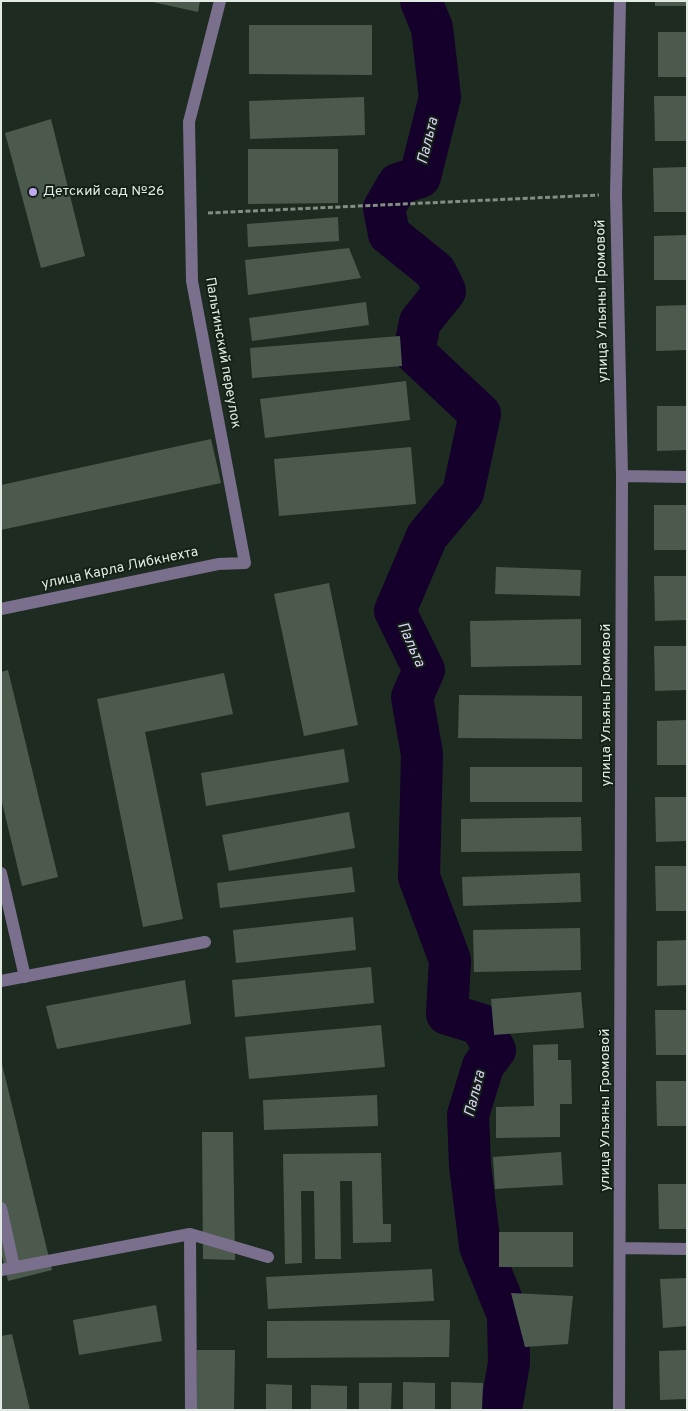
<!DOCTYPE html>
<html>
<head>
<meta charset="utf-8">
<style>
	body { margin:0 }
	#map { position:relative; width:688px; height:1411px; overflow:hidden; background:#1e2b20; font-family:Overpass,sans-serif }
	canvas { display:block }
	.frame { position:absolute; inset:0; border:2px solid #e1eae3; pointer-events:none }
</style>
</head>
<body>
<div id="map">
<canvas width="688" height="1411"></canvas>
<div class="frame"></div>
</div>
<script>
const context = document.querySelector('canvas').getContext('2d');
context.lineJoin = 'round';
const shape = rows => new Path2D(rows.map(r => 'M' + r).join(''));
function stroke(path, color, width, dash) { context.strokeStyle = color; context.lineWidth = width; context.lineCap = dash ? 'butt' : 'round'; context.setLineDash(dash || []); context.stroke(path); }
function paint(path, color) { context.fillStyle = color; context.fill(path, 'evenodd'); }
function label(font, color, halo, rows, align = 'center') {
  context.font = font + ' Overpass,sans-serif'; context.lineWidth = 4; context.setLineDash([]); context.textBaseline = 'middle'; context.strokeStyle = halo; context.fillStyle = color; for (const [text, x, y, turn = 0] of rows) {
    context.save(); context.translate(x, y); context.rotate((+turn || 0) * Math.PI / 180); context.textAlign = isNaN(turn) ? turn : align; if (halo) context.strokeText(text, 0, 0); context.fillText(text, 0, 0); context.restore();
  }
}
stroke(shape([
	[421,1,432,28,440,97,420,177,398,184,384,208,389,234,435,271,445,291,420,322,414,352,480,414,463,493,427,536,395,611,424,670,412,697,422,754,419,877,450,960,447,1014,480,1024,495,1050,483,1066,468,1115,470,1166,480,1246,508,1315,509,1363,501,1410]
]), '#14002a', 42);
paint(shape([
	[148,1,200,1,198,12],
	[655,1,687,1,687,6,655,6],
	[249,25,372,25,372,75,249,74],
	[658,32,687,32,687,77,658,77],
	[654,96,686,96,686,141,655,141],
	[364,97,365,135,250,139,249,101],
	[51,119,85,256,41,268,5,133],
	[248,149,338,149,338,203,248,204],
	[686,167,686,212,654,212,653,168],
	[338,217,339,241,248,247,247,224],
	[686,235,686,280,654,280,654,236],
	[349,248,361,278,248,295,245,260],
	[366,302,369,325,252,341,249,318],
	[687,305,687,350,656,351,656,306],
	[400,336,402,366,252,378,250,348],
	[406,381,410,420,265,438,260,399],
	[657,406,687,406,687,450,657,451],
	[211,439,221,483,1,530,1,485],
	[411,447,416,504,279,516,274,459],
	[654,505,686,505,687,550,654,550],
	[496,567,581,570,580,596,495,594],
	[654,576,687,576,687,620,655,621],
	[329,583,358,725,304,736,274,594],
	[581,619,581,665,471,667,470,621],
	[654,646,686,646,687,690,655,691],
	[8,670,58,877,22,886,1,798,1,672],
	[224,673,233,714,145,732,183,919,143,927,97,699],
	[459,695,582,696,582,739,458,738],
	[687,720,687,765,657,765,657,721],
	[344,749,349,782,206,806,201,773],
	[470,767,582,767,582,802,470,802],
	[655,797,687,797,687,841,656,842],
	[349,812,355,848,229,871,222,835],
	[581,817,582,851,461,852,461,819],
	[655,866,687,866,687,911,656,911],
	[352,867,355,892,220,908,217,883],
	[580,873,581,902,463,906,462,877],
	[353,917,356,950,236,963,233,930],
	[580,928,581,970,474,972,473,930],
	[687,940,687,985,657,986,657,941],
	[371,967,374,1003,235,1017,232,980],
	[185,980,191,1024,57,1049,46,1006],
	[581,992,584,1028,494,1035,491,999],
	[655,1010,687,1010,687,1055,656,1055],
	[381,1025,385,1067,249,1079,245,1037],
	[558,1044,558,1060,571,1060,572,1104,560,1104,560,1137,496,1138,496,1107,534,1106,533,1045],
	[1,1060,52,1270,8,1281,1,1252],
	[656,1081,687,1081,687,1126,657,1126],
	[377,1095,378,1126,264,1130,263,1100],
	[202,1132,233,1132,235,1260,203,1259],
	[561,1152,563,1185,495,1189,493,1157],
	[381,1153,383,1224,391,1224,391,1242,353,1243,352,1181,340,1181,341,1259,315,1259,314,1191,301,1191,302,1263,285,1264,283,1154],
	[658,1184,687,1184,687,1229,659,1229],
	[499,1232,573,1232,573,1267,499,1267],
	[432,1269,434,1301,268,1309,266,1277],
	[687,1278,687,1326,663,1328,660,1279],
	[511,1293,573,1296,568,1344,525,1347],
	[156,1305,162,1341,79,1355,73,1320],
	[450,1320,449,1357,267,1358,267,1321],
	[12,1334,30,1410,1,1410,1,1336],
	[197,1350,235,1350,234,1410,197,1410],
	[687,1350,687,1399,660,1400,659,1351],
	[403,1382,435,1383,435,1410,403,1410],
	[451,1382,483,1383,482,1410,451,1410],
	[359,1383,392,1383,391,1410,359,1410],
	[266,1384,292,1385,292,1410,266,1410],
	[311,1385,347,1386,347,1410,311,1410]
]), '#4c5a4e');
stroke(shape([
	[208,213,599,195]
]), '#828d84', 3, [5, 2.5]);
stroke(shape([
	[622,476,687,477],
	[1,609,218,564,245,563,192,281,189,122,220,1],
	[1,873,25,977],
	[1,981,205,942],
	[1,1208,14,1267],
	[190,1234,268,1257],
	[620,1248,687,1249],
	[1,1270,190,1234,191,1410],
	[619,1410,622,476,616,194,620,1]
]), '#7a708e', 12);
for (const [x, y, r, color] of [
	[33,192,5,"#c2a7f2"]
]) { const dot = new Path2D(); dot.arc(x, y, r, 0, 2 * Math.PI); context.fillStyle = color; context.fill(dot); stroke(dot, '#142117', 2); }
label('14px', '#e1eae3', '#142117', [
	["Детский сад №26",43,192]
], 'left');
label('14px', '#e1eae3', '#142117', [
	["улица Ульяны Громовой",603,301,-91],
	["Пальтинский переулок",222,353,80],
	["улица Карла Либкнехта",120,569,-12],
	["улица Ульяны Громовой",607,705,-90],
	["улица Ульяны Громовой",606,1110,-90]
]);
label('italic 15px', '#dfd2f8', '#142117', [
	["Пальта",429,141,-76],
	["Пальта",410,645,66],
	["Пальта",476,1094,-76]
]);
</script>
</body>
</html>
